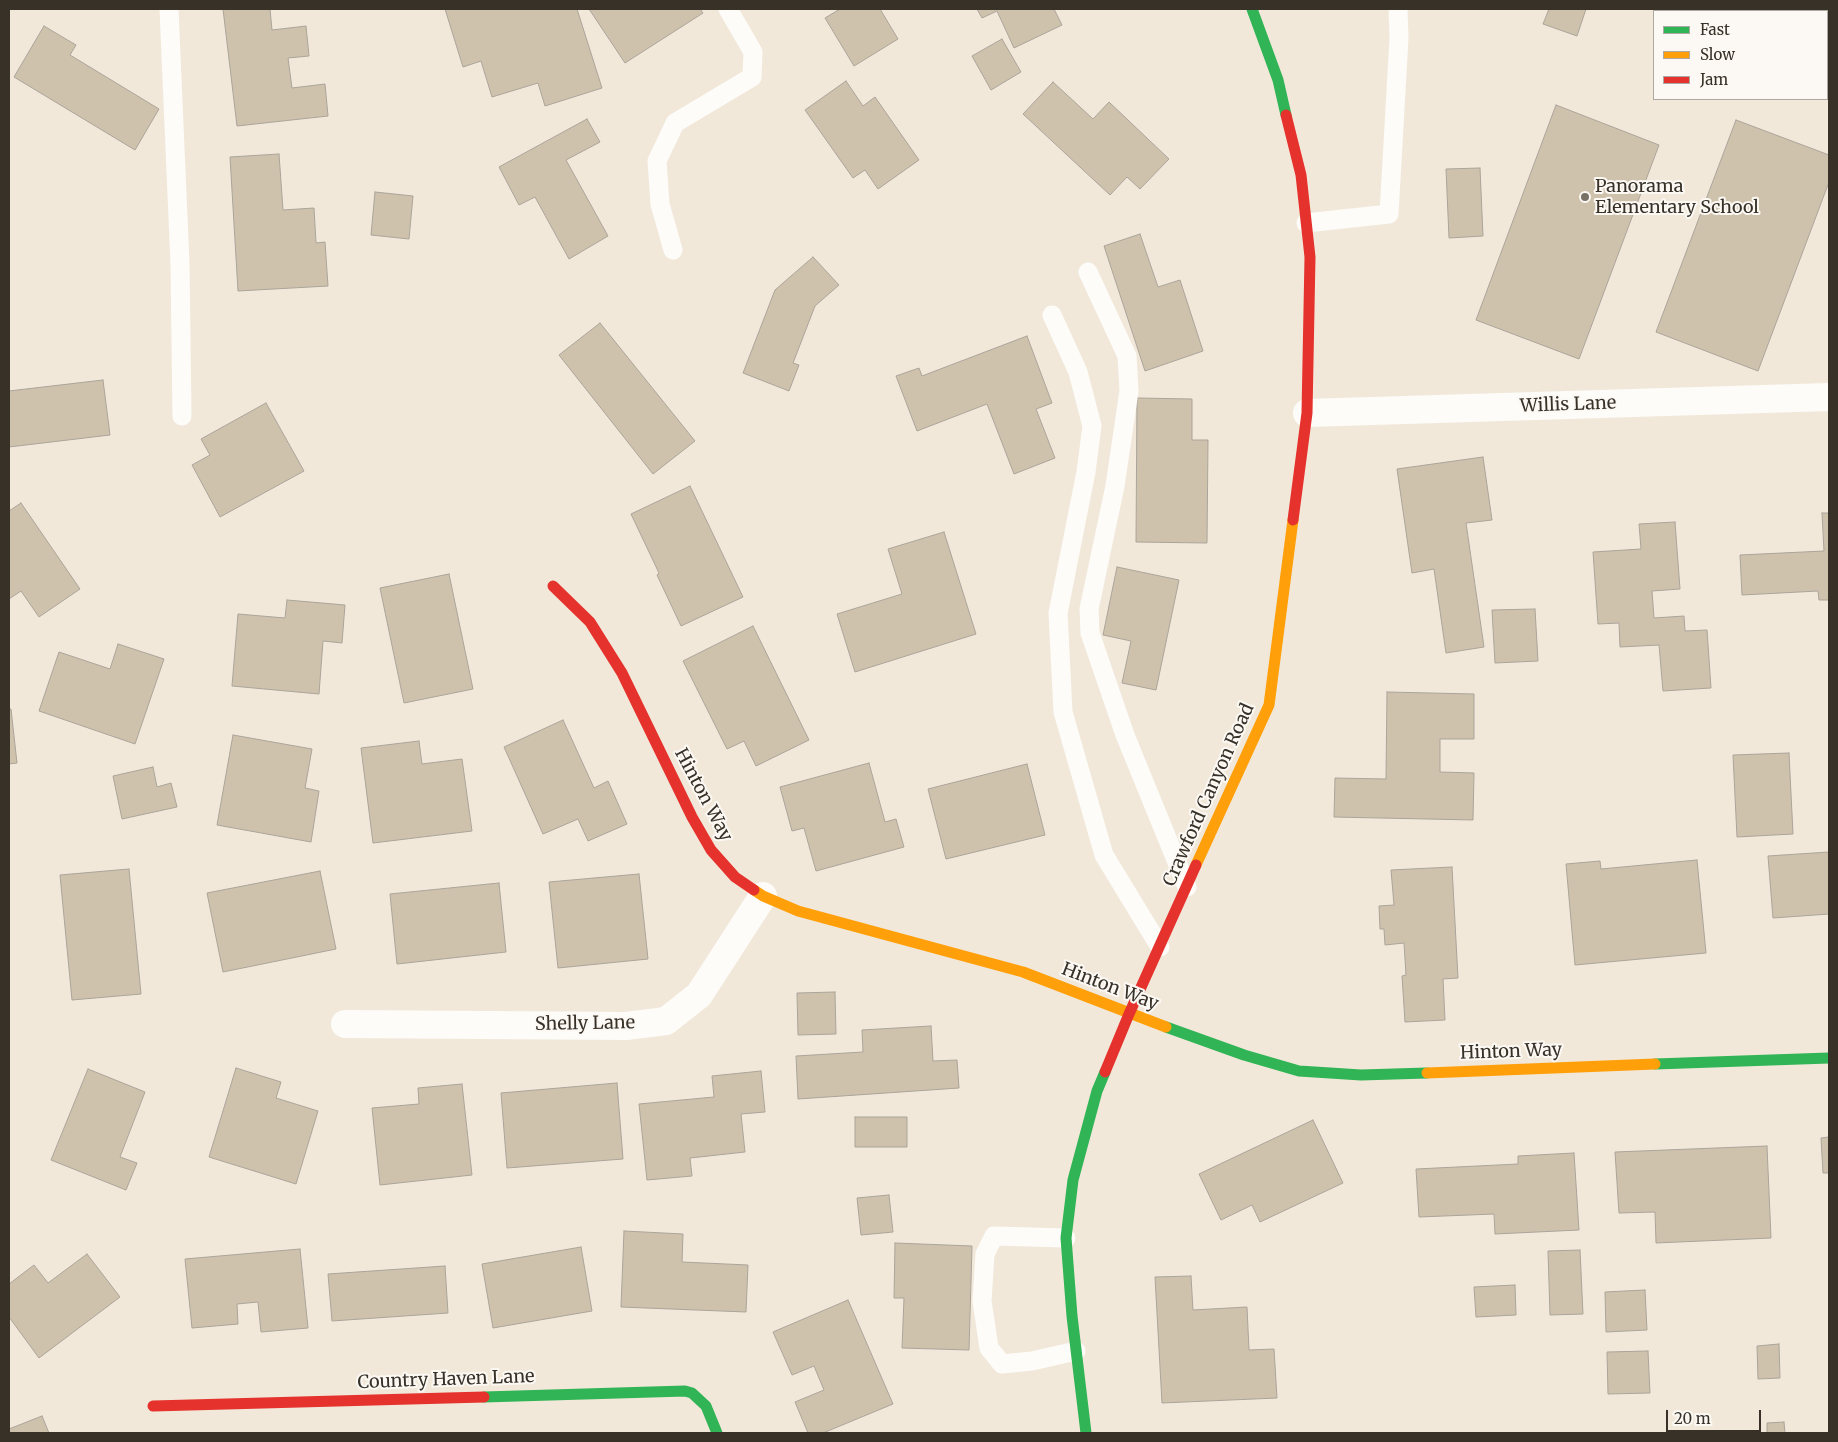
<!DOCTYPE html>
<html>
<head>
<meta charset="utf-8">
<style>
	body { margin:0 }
	#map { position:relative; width:1838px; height:1442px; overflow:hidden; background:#f1e8da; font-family:Merriweather,serif }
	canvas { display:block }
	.frame { position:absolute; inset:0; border:10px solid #373128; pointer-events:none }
	.legend { position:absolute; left:1653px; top:10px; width:175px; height:90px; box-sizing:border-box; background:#fcf9f4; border:1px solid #ada9a2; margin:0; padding:6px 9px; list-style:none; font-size:15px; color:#373128 }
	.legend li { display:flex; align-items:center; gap:10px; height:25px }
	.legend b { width:25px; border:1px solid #ada9a2 }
	.scale { position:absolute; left:1666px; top:1410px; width:95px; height:22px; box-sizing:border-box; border:2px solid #373128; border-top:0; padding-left:6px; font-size:15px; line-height:18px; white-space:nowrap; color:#373128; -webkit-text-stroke:4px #fcf9f4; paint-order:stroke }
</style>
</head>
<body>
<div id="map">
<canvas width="1838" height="1442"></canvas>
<div class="frame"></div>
<ul class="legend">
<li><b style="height:6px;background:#30b455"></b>Fast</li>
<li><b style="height:6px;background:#ff9f0a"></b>Slow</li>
<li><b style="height:6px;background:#e5322d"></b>Jam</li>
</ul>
<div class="scale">20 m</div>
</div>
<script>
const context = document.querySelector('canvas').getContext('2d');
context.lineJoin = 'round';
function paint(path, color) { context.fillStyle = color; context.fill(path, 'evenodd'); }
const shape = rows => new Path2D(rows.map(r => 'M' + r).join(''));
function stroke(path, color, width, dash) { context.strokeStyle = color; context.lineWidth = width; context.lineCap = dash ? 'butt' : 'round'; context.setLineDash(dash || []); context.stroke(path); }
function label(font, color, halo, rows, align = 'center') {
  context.font = font + ' Merriweather,serif'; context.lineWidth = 4; context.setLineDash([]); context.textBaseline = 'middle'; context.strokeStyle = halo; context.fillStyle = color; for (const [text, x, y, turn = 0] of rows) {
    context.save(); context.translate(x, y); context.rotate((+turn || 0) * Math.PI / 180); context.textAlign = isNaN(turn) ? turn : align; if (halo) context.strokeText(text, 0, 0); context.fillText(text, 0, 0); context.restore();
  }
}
const building = shape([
	[223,9,270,9,272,30,306,26,309,56,288,58,292,88,325,84,328,116,237,126,223,9],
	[445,9,577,9,602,88,545,106,538,83,492,97,481,61,463,67,445,9],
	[589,9,700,9,703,13,625,63,589,9],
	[840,9,880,9,898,39,854,66,825,18,840,9],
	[977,9,1054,9,1062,25,1014,48,997,11,982,18,977,9],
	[1549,9,1586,9,1577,36,1543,24,1549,9],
	[44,26,76,45,70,55,159,109,135,150,14,77,44,26],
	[1002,39,1021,72,991,90,972,56,1002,39],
	[846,81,863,106,875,97,919,160,878,189,865,170,853,178,805,110,846,81],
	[1053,82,1093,119,1109,102,1169,159,1140,189,1127,177,1110,195,1023,114,1053,82],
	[1556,105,1659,145,1579,359,1476,320,1556,105],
	[587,119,600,142,566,160,608,236,569,259,535,197,519,205,499,167,587,119],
	[1736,120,1829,155,1829,182,1758,371,1656,332,1736,120],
	[279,154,283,210,314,208,316,243,325,242,328,286,238,291,230,157,279,154],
	[1480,168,1483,236,1449,238,1446,169,1480,168],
	[375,192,413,196,409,239,371,235,375,192],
	[1140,234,1158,287,1180,280,1203,351,1145,371,1104,246,1140,234],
	[813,257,839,285,815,306,793,363,799,365,789,391,743,373,775,290,813,257],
	[600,323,695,441,653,474,559,355,600,323],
	[1027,336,1052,403,1036,409,1055,458,1014,474,987,404,917,431,896,376,919,368,922,376,1027,336],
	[103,380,110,435,9,447,9,391,103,380],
	[1137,398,1192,399,1192,440,1208,440,1207,543,1136,542,1137,398],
	[266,403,304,471,220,517,192,465,210,455,201,439,266,403],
	[1483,457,1492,520,1466,523,1484,647,1446,653,1434,569,1412,573,1397,469,1483,457],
	[690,486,743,597,681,626,657,575,659,573,631,514,690,486],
	[21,503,80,589,39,617,21,591,9,599,9,511,21,503],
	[1822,513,1829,513,1829,600,1819,600,1818,591,1742,595,1740,555,1824,551,1822,513],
	[1675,522,1680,589,1652,591,1654,618,1684,616,1685,631,1707,630,1711,688,1663,691,1659,645,1620,647,1619,623,1598,624,1593,552,1641,549,1639,524,1675,522],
	[944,532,976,634,855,672,837,614,902,594,888,549,944,532],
	[1117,567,1179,580,1156,690,1122,683,1131,641,1103,635,1117,567],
	[449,574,473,689,404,703,380,588,449,574],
	[287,600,345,605,342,643,323,641,319,694,232,686,238,614,285,618,287,600],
	[1535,609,1538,661,1495,663,1492,610,1535,609],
	[753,626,809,740,756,766,744,741,727,749,683,661,753,626],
	[118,644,164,659,135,744,39,711,59,652,110,669,118,644],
	[1387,692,1474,694,1474,739,1440,739,1440,772,1474,773,1473,820,1334,817,1335,778,1386,779,1387,692],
	[9,709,11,709,17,763,9,764,9,709],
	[563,720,594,788,608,781,627,824,588,841,578,819,543,834,504,747,563,720],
	[233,735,312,749,305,788,319,791,311,842,217,825,233,735],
	[419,741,422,764,462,759,472,831,373,843,361,748,419,741],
	[1789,753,1793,834,1737,837,1733,755,1789,753],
	[869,763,885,822,896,819,904,847,816,871,804,828,792,831,780,787,869,763],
	[1027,764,1045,835,946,859,928,789,1027,764],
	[153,767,157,787,171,783,177,807,122,819,113,776,153,767],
	[1829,852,1829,914,1773,918,1768,856,1829,852],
	[1697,860,1706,953,1575,965,1566,864,1600,861,1601,869,1697,860],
	[1452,867,1458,978,1443,979,1445,1020,1405,1022,1402,976,1406,975,1404,943,1385,945,1384,929,1380,929,1379,906,1394,905,1391,870,1452,867],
	[129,869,141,994,72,1000,60,875,129,869],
	[320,871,336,949,223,972,207,893,320,871],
	[639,874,648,959,558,968,549,882,639,874],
	[499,883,506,952,397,964,390,894,499,883],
	[835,992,836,1034,798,1035,797,993,835,992],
	[931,1026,933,1061,957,1060,959,1088,798,1099,796,1056,863,1052,862,1030,931,1026],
	[236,1068,281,1082,276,1098,318,1111,296,1184,209,1157,236,1068],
	[88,1069,145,1092,120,1157,137,1163,126,1190,51,1160,88,1069],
	[761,1071,765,1112,741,1114,745,1152,690,1158,692,1176,647,1180,639,1104,714,1097,712,1076,761,1071],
	[617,1083,623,1159,507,1168,501,1093,617,1083],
	[462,1084,472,1175,380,1185,372,1108,419,1104,418,1088,462,1084],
	[855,1117,907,1117,907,1147,855,1147,855,1117],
	[1313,1120,1343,1183,1260,1222,1252,1205,1221,1220,1199,1174,1313,1120],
	[1829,1137,1829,1173,1823,1173,1821,1138,1829,1137],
	[1767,1146,1771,1238,1656,1243,1655,1212,1619,1213,1615,1152,1767,1146],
	[1574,1153,1579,1230,1495,1234,1494,1214,1419,1217,1416,1169,1518,1164,1518,1156,1574,1153],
	[889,1195,893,1232,861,1235,857,1198,889,1195],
	[624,1231,683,1234,682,1262,748,1265,746,1312,621,1307,624,1231],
	[895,1243,972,1246,969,1350,902,1348,904,1298,894,1298,895,1243],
	[581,1247,592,1311,493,1328,482,1264,581,1247],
	[300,1249,308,1328,261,1332,258,1302,237,1304,238,1324,192,1328,185,1259,300,1249],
	[1580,1250,1583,1314,1550,1315,1548,1251,1580,1250],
	[87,1254,120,1297,39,1358,9,1317,9,1284,34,1265,48,1283,87,1254],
	[445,1266,448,1313,332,1321,328,1274,445,1266],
	[1191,1276,1193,1310,1247,1307,1249,1350,1274,1349,1277,1398,1162,1403,1155,1277,1191,1276],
	[1515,1285,1516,1315,1476,1317,1474,1287,1515,1285],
	[1645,1290,1647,1330,1606,1332,1605,1292,1645,1290],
	[848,1300,893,1404,823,1433,808,1433,795,1402,824,1390,814,1366,792,1375,773,1332,848,1300],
	[1779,1344,1780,1378,1758,1379,1757,1346,1779,1344],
	[1648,1351,1650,1393,1608,1394,1607,1352,1648,1351],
	[42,1416,49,1433,9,1433,9,1429,42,1416],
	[1784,1422,1785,1433,1767,1433,1767,1423,1784,1422]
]);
paint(building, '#cfc2ad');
stroke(building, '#aba49a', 1);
stroke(shape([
	[169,9,180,264,182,416],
	[1306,223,1389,214,1399,38,1398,9],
	[673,250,660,204,657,161,675,123,752,77,753,52,728,9],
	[1088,272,1127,356,1129,391,1115,486,1089,609,1090,633,1125,735,1187,887],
	[1052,315,1078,372,1092,426,1086,472,1058,613,1063,712,1104,855,1160,947],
	[1066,1238,994,1236,985,1254,982,1301,989,1348,1002,1364,1032,1361,1076,1351]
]), '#fdfcf9', 19);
stroke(shape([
	[1307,413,1829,397],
	[345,1024,626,1026,666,1021,699,995,763,896]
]), '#fdfcf9', 28);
stroke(shape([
	[1252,9,1278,80,1286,115],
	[1166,1027,1244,1055,1299,1071,1361,1075,1427,1073],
	[1655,1064,1829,1058],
	[484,1397,685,1391,692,1393,706,1406,717,1433],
	[1086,1433,1072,1316,1066,1238,1073,1180,1097,1091,1105,1072]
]), '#30b455', 11);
stroke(shape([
	[1196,865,1269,705,1293,520],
	[754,890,763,896,798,911,1023,972,1166,1027],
	[1427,1073,1655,1064]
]), '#ff9f0a', 11);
stroke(shape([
	[1286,115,1301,175,1310,257,1307,413,1293,520],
	[553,586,590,622,622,673,692,817,711,850,735,877,754,890],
	[1105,1072,1129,1014,1196,865],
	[153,1406,484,1397]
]), '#e5322d', 11);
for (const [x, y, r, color] of [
	[1585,197,5,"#787166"]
]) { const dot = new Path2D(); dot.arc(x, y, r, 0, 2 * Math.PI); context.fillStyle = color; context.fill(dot); stroke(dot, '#fcf9f4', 2); }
label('18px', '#373128', '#fcf9f4', [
	["Panorama",1595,187],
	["Elementary School",1595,208]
], 'left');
label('18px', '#373128', '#fcf9f4', [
	["Willis Lane",1568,405,-2],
	["Hinton Way",703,795,62],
	["Crawford Canyon Road",1209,795,-66],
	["Hinton Way",1110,987,21],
	["Shelly Lane",585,1024,-1],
	["Hinton Way",1511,1052,-2],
	["Country Haven Lane",446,1380,-2]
]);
</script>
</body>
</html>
